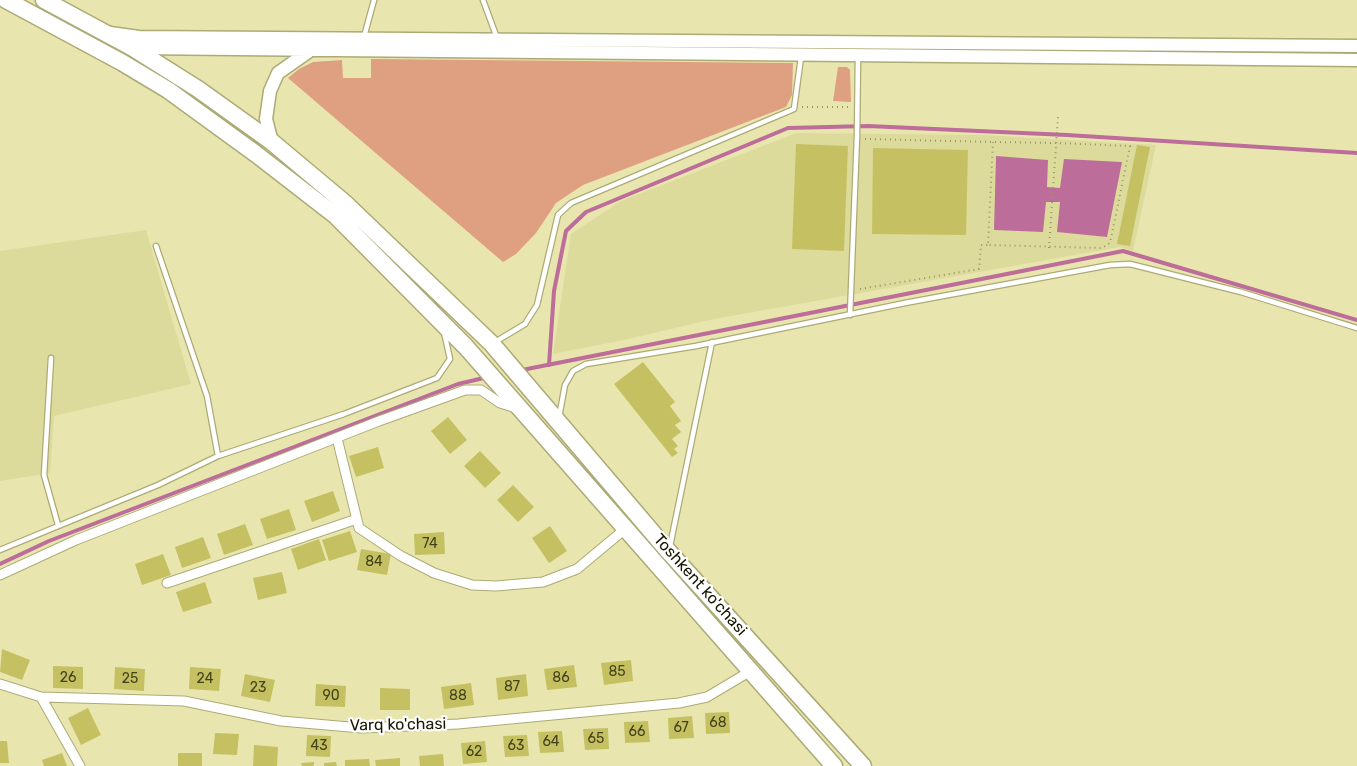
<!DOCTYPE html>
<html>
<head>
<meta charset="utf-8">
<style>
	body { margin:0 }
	canvas { display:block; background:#e8e6ae }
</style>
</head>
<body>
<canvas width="1357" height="766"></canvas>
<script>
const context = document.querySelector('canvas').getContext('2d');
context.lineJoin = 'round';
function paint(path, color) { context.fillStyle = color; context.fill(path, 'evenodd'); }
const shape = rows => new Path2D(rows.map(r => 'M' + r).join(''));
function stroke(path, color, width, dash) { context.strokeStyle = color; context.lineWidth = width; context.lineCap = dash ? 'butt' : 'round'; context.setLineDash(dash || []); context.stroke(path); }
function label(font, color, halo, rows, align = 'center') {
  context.font = font + ' Rubik,sans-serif'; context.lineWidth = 4.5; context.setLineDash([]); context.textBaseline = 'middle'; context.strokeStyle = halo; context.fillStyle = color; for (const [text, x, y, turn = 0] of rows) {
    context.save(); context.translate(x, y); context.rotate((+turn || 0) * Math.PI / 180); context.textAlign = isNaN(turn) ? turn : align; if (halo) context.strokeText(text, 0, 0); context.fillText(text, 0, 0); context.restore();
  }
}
paint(shape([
	[796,133,984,135,1156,145,1133,251,1120,247,714,319,624,340,553,354,571,234,621,201],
	[146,230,191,384,54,416,50,473,0,481,0,251]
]), '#dddb9b');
paint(shape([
	[371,59,793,63,792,95,786,107,583,185,556,203,536,233,516,254,503,262,288,78,299,69,313,62,342,60,343,78,371,78],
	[838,67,847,67,850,70,851,102,833,101]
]), '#dfa082');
paint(shape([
	[996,156,1048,160,1047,187,1060,188,1064,159,1122,162,1107,237,1057,232,1060,202,1046,202,1043,232,994,230]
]), '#bd6d9a');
stroke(shape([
	[549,365,554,291,566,231,586,212,788,128,868,126,1067,135,1357,153],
	[522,370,1123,251,1357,320],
	[0,564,49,541,458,384,488,377]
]), '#bd6d9a', 4);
paint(shape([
	[796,144,848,146,844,251,792,249],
	[1137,145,1150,147,1130,246,1117,244],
	[873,148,968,150,966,235,872,234],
	[643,362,675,402,670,406,681,421,675,425,681,432,672,439,678,446,674,449,678,453,672,457,614,384],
	[448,417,467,440,450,454,431,431],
	[378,447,384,468,356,477,349,456],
	[480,451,501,473,485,488,464,466],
	[513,485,534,507,518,522,497,500],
	[333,491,340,511,312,522,304,501],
	[289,509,296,530,267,539,260,519],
	[245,524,253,545,224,555,217,534],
	[550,526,567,551,549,563,532,538],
	[350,531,357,552,329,561,322,540],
	[444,532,445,554,415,555,414,534],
	[203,537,211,558,182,568,175,547],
	[319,539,326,560,298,570,291,549],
	[361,549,391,554,387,575,357,570],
	[163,554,171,575,142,585,135,564],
	[282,572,287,593,258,600,253,578],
	[205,582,212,603,183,612,176,592],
	[2,649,30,660,22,680,0,672],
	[631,660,633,681,604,685,601,663],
	[574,665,577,687,547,690,544,669],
	[53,666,83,667,83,689,53,688],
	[115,667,145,669,144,691,114,689],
	[190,667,221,669,219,691,189,689],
	[245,674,275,680,270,702,241,696],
	[526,674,528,696,498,700,496,678],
	[471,683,474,705,444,709,441,687],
	[316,684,346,686,345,707,315,706],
	[380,688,410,689,410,710,380,710],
	[88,708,101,735,81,745,68,718],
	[729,712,730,733,706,734,705,713],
	[692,716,694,738,669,739,668,718],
	[648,721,650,742,625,743,624,722],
	[608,728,609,749,585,750,583,729],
	[562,731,564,752,540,753,538,732],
	[215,733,239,734,237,755,213,754],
	[307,735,331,736,330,757,306,756],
	[527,735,529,756,505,757,503,736],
	[0,741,7,741,9,763,0,763],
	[485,741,487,762,463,764,461,743],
	[254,745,278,747,277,766,253,766],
	[62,753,67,766,44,766,42,760],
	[178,753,202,753,202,766,178,766],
	[443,754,444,766,420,766,419,756],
	[400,758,400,766,376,766,375,760],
	[369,759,370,766,345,766,345,760],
	[314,762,314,766,302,766,301,763],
	[336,762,337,766,324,766,324,763]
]), '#c5c163');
const lane = shape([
	[483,0,497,38],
	[364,37,374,0],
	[156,246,207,396,218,456],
	[850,315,857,136,858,56],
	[495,342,525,324,537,305,558,215,571,203,794,109,801,57],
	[51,358,44,475,58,525],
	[559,417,565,385,573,371,586,364,696,346,905,303,1110,265,1130,264,1241,292,1357,328],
	[670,546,712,342],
	[0,550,158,485,218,456,344,414,437,378,450,359,444,332]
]);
const street = shape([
	[337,438,359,528,401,556,434,573,472,585,496,586,543,582,577,569,625,529],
	[0,575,76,540,379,421,465,390,481,390,500,403,516,408],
	[167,583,357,519],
	[0,684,41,697,80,766],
	[41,697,184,701,281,721,361,728,458,724,679,703,707,697,749,672]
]);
const secondary = shape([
	[110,33,139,37,1357,46],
	[133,48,1357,60],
	[272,142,266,119,270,91,278,73,308,52]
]);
const highway = shape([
	[6,0,123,63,168,90,256,154,336,216,466,347,834,766],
	[44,0,133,48,198,89,272,142,346,204,492,344,669,552,863,766]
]);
stroke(lane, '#adab75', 7);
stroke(street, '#adab75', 11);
stroke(secondary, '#adab75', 15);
stroke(highway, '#adab75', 19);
stroke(shape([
	[802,107,849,107],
	[865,139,993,142,1056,143,1130,146,1110,243,1102,248,988,245,993,142],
	[1049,248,1058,116],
	[860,289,979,269,981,245,988,245]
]), '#96946a', 2, [1, 4]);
stroke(lane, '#fff', 4.5);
stroke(street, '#fff', 9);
stroke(secondary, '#fff', 12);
stroke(highway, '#fff', 16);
label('14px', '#44421b', null, [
	["74",430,544],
	["84",374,562],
	["85",617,672],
	["26",68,678],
	["86",561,678],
	["25",130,679],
	["24",205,679],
	["87",512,687],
	["23",258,688],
	["90",331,696],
	["88",458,696],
	["68",718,723],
	["67",681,728],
	["66",637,732],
	["65",596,739],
	["64",551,742],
	["43",319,746],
	["63",516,746],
	["62",474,752]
]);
label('16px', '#191803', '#fff', [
	["Toshkent ko'chasi",700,585,48],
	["Varq ko'chasi",398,725,-1]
]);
</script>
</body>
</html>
